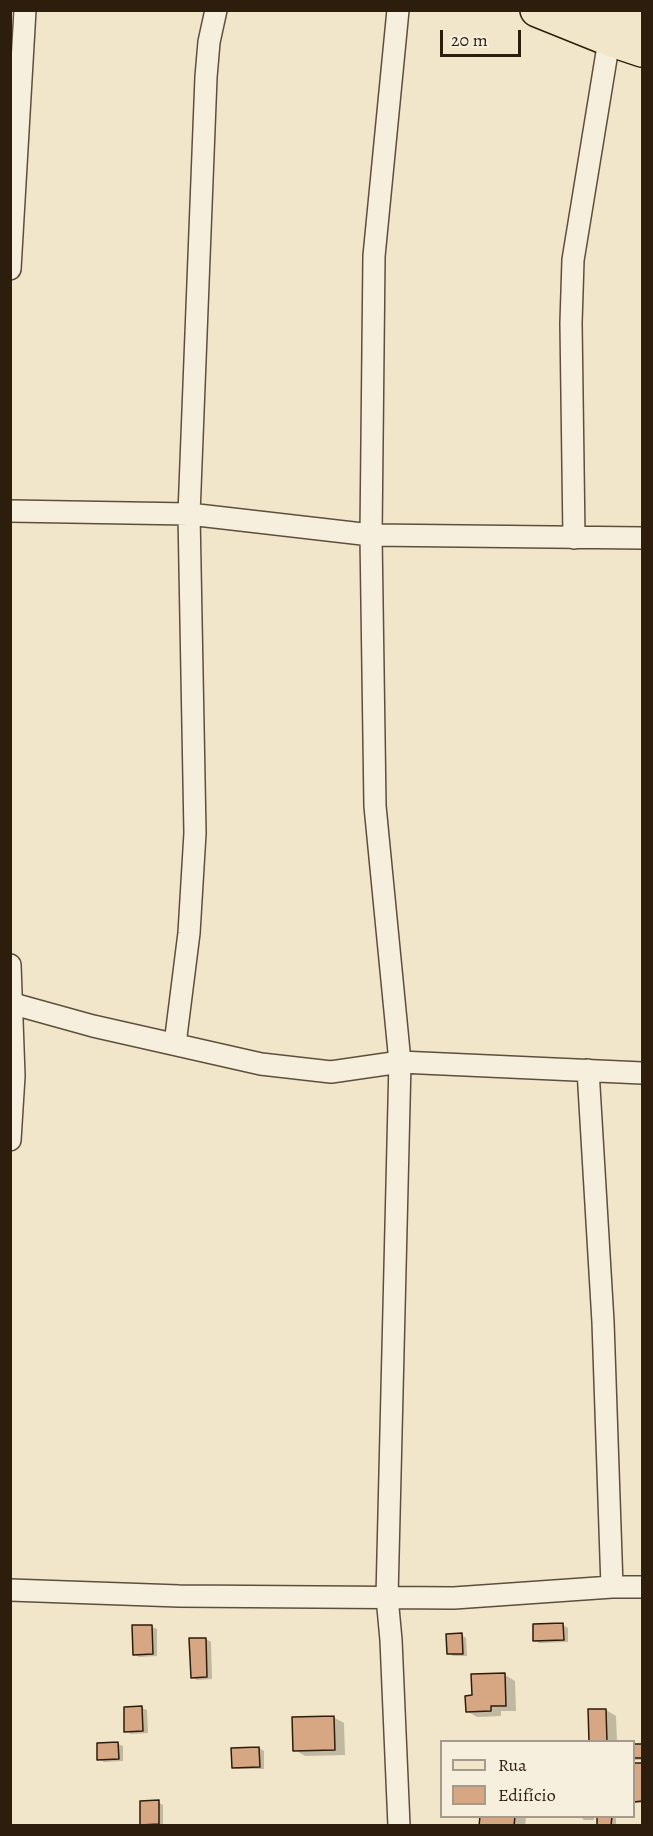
<!DOCTYPE html>
<html>
<head>
<meta charset="utf-8">
<style>
	body { margin:0 }
	#map { position:relative; width:653px; height:1836px; overflow:hidden; background:#f2e6ca; font-family:Alegreya,serif }
	canvas { display:block }
	.frame { position:absolute; inset:0; border:12px solid #2d1d0d; pointer-events:none }
	.legend { position:absolute; left:440px; top:1740px; width:195px; height:78px; box-sizing:border-box; background:#f7efdd; border:2px solid #a69b8a; margin:0; padding:8px 10px; list-style:none; font-size:18px; color:#2d1d0d }
	.legend li { display:flex; align-items:center; gap:12px; height:30px }
	.legend b { width:30px; border:2px solid #a69b8a }
	.scale { position:absolute; left:440px; top:30px; width:81px; height:27px; box-sizing:border-box; border:3px solid #2d1d0d; border-top:0; padding-left:8px; font-size:18px; line-height:21px; white-space:nowrap; color:#2d1d0d; -webkit-text-stroke:4px #f7efdd; paint-order:stroke }
</style>
</head>
<body>
<div id="map">
<canvas width="653" height="1836"></canvas>
<div class="frame"></div>
<ul class="legend">
<li><b style="height:8px;background:#f2e6ca"></b>Rua</li>
<li><b style="height:16px;background:#d7a682"></b>Edifício</li>
</ul>
<div class="scale">20 m</div>
</div>
<script>
const context = document.querySelector('canvas').getContext('2d');
context.lineJoin = 'round';
function paint(path, color) { context.fillStyle = color; context.fill(path, 'evenodd'); }
const shape = rows => new Path2D(rows.map(r => 'M' + r).join(''));
function stroke(path, color, width, dash) { context.strokeStyle = color; context.lineWidth = width; context.lineCap = dash ? 'butt' : 'round'; context.setLineDash(dash || []); context.stroke(path); }
paint(shape([
	[563,1625,568,1628,568,1642,539,1643,534,1640],
	[152,1627,157,1629,157,1656,139,1657,134,1654],
	[462,1635,466,1638,467,1656,453,1656,448,1653],
	[206,1639,211,1642,212,1679,197,1680,192,1677],
	[505,1675,515,1681,516,1711,501,1711,501,1716,477,1717,467,1711,473,1697],
	[142,1708,147,1710,148,1733,131,1734,126,1731],
	[606,1710,616,1716,617,1742,590,1742,589,1711],
	[333,1717,344,1723,345,1755,305,1756,295,1750],
	[118,1744,123,1746,123,1761,104,1762,99,1759],
	[642,1745,642,1760,634,1760,634,1746],
	[259,1748,264,1751,264,1769,238,1769,233,1767],
	[634,1765,642,1765,642,1803,634,1803],
	[158,1802,163,1805,163,1826,144,1826,142,1824],
	[481,1816,525,1816,526,1817,525,1826,480,1826],
	[579,1816,594,1816,594,1820,584,1820],
	[598,1816,616,1816,616,1826,598,1826]
]), '#0003');
const building = shape([
	[563,1623,564,1640,533,1641,533,1624,563,1623],
	[132,1625,152,1625,153,1654,133,1655,132,1625],
	[462,1633,463,1654,447,1654,446,1634,462,1633],
	[189,1638,206,1638,207,1677,191,1678,189,1638],
	[505,1673,506,1706,491,1706,491,1711,466,1712,465,1696,472,1695,471,1674,505,1673],
	[142,1706,143,1731,124,1732,124,1707,142,1706],
	[588,1709,606,1709,607,1742,589,1742,588,1709],
	[334,1716,335,1750,293,1751,292,1717,334,1716],
	[118,1742,119,1759,97,1760,97,1743,118,1742],
	[634,1744,642,1744,642,1758,634,1758,634,1744],
	[259,1747,260,1767,232,1768,231,1748,259,1747],
	[634,1763,642,1763,642,1801,634,1802,634,1763],
	[159,1800,159,1824,140,1825,140,1801,159,1800],
	[480,1816,515,1816,514,1826,479,1826,480,1816],
	[597,1816,612,1816,611,1826,597,1826,597,1816]
]);
paint(building, '#d7a682');
stroke(building, '#2d1d0d', 1.5);
const minor = shape([
	[398,10,374,256,371,535,375,806,400,1062,387,1597,391,1640,399,1826],
	[10,269,25,10],
	[10,511,189,514,371,535,642,538],
	[574,538,571,323,573,260,611,28],
	[10,965,14,1076,10,1140],
	[10,1003,93,1026,261,1064,331,1072,400,1062,642,1073],
	[175,1044,189,933,195,833,189,514,206,77,209,42,216,10],
	[588,1070,603,1322,612,1587],
	[10,1590,179,1596,454,1598,612,1587,642,1587]
]);
const primary = shape([
	[537,10,609,39,642,50],
	[603,10,642,26]
]);
stroke(minor, '#5e4f3c', 24);
stroke(primary, '#2d1d0d', 36);
stroke(minor, '#f7efdd', 21);
stroke(primary, '#f2e6ca', 33);
</script>
</body>
</html>
